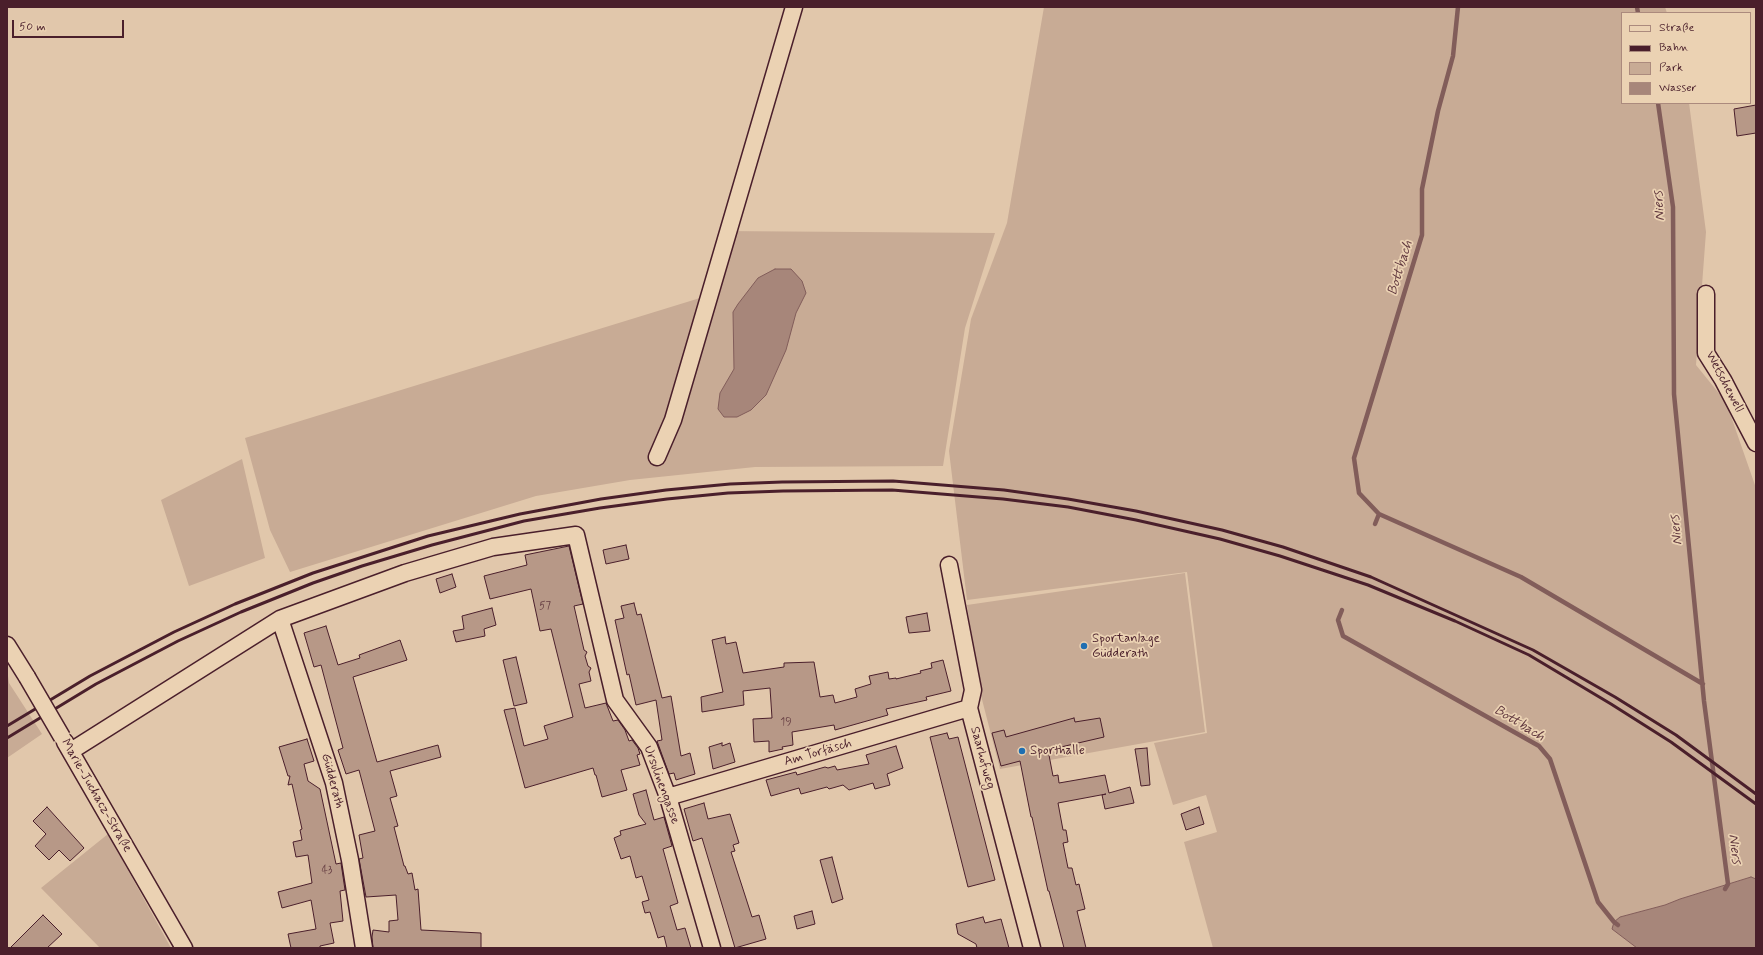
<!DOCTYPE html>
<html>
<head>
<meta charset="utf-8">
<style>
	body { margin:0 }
	#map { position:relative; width:1763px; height:955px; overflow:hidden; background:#e1c7ab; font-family:Mynerve,sans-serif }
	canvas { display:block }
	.frame { position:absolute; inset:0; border:8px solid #4a1f2b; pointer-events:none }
	.legend { position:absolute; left:1621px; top:12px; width:130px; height:92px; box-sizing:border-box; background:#ebd2b3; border:1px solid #ab8a7d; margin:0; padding:5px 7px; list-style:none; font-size:12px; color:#4a1f2b }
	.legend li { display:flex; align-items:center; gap:8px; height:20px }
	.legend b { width:20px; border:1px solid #ab8a7d }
	.scale { position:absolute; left:12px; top:20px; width:112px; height:18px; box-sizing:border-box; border:2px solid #4a1f2b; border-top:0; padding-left:5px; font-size:12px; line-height:14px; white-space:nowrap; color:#4a1f2b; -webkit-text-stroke:3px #ebd2b3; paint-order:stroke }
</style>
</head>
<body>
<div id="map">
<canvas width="1763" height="955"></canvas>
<div class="frame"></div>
<ul class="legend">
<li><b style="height:5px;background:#ebd2b3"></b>Straße</li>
<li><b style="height:5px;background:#4a1f2b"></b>Bahn</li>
<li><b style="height:11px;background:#c8ab95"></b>Park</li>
<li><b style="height:11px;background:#a7867a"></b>Wasser</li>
</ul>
<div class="scale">50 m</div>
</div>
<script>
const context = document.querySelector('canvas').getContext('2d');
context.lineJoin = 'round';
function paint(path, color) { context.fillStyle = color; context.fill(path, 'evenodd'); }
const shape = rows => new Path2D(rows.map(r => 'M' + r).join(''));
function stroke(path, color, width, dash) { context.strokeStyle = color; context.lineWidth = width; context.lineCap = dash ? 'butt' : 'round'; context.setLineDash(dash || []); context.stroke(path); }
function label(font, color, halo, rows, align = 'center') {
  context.font = font + ' Mynerve,sans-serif'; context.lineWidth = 3.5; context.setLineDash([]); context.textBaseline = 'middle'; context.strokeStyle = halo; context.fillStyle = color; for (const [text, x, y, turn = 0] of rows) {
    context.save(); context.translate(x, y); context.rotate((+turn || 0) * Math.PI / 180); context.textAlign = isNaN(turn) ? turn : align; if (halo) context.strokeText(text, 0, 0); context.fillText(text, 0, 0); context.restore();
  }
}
paint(shape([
	[1044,7,1665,7,1667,13,1622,13,1622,103,1689,103,1706,232,1696,365,1726,402,1756,488,1756,879,1751,877,1728,884,1680,899,1665,905,1620,917,1613,929,1637,948,1213,948,1184,842,1217,832,1206,795,1173,805,1154,743,1207,733,1187,572,967,600,949,451,971,319,1007,223],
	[719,231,995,233,965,328,943,466,755,467,630,480,536,496,290,572,270,530,245,438,700,298],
	[242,459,265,558,189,586,161,500],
	[1185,573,1205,732,1000,769,979,688,967,605],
	[7,669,9,683,42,734,7,758],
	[108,834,171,948,100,948,41,888]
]), '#c8ab95');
const water = shape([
	[775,269,791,269,802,281,806,293,796,313,786,350,766,395,751,410,737,417,724,417,718,409,720,393,734,369,733,312,738,304,758,278,775,269],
	[1751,877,1756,879,1756,948,1637,948,1612,929,1614,922,1620,917,1665,905,1680,899,1751,877]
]);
paint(water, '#a7867a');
stroke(water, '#825d5a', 1);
stroke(shape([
	[1637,7,1638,13],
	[1658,103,1673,207,1674,394,1704,701,1728,884,1725,889],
	[1379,514,1521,577,1703,684],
	[1375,524,1379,514,1359,493,1354,458,1422,235,1422,189,1438,111,1453,56,1458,7],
	[1342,610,1338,620,1343,636,1539,746,1550,759,1598,902,1614,922,1618,925]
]), '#825d5a', 4.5);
const building = shape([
	[1756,105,1756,133,1737,136,1734,109,1756,105],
	[626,545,629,559,606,564,603,550,626,545],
	[569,546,583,604,574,606,584,650,587,652,585,656,588,666,591,668,589,672,591,681,579,684,585,708,606,703,613,721,618,720,625,730,629,741,632,740,638,748,640,754,637,755,640,765,621,770,627,790,602,797,596,775,595,775,593,768,525,788,504,710,515,708,524,746,548,739,544,726,573,717,551,629,540,631,531,589,490,599,484,576,527,565,525,555,569,546],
	[452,574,456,587,440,593,436,579,452,574],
	[634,603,637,615,641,614,662,698,671,696,681,756,690,753,695,774,676,780,674,773,669,774,657,741,662,740,656,700,636,705,629,674,627,675,615,620,624,618,621,606,634,603],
	[492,608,496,625,484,629,485,636,456,642,453,631,464,629,462,616,492,608],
	[927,613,930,631,909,633,906,617,927,613],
	[326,626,338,665,360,658,359,655,400,640,407,660,353,677,377,762,438,745,441,757,390,771,397,796,390,798,398,826,394,827,404,866,405,866,408,874,412,873,415,890,418,889,421,930,481,933,481,948,373,948,372,937,373,930,389,932,389,921,398,920,396,895,366,897,359,859,363,858,359,835,375,831,359,770,346,774,338,750,343,748,321,665,314,667,304,633,326,626],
	[725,637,726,644,736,642,743,673,784,667,784,663,814,662,820,697,833,695,835,703,857,697,855,689,871,684,869,676,888,672,889,679,896,678,896,679,921,673,920,671,932,668,931,663,943,660,951,691,926,697,927,700,886,709,888,715,835,730,834,725,792,732,793,745,782,747,783,749,769,752,769,741,754,742,753,719,772,718,770,688,743,691,744,705,702,712,701,697,723,692,712,640,725,637],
	[516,657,527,703,514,706,503,660,516,657],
	[1074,718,1075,722,1100,718,1104,737,1048,750,1053,776,1058,775,1059,783,1105,775,1109,793,1130,787,1134,803,1105,809,1102,795,1106,794,1058,803,1063,830,1066,830,1068,842,1063,843,1068,868,1072,868,1076,885,1079,884,1085,909,1077,911,1086,948,1064,948,1049,891,1048,891,1032,817,1031,817,1020,761,1001,766,992,733,1004,730,1006,737,1074,718],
	[947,733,949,739,958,737,995,880,968,887,930,737,947,733],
	[307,739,314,761,304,764,308,781,320,789,336,864,341,863,345,890,340,891,343,921,330,923,334,943,320,946,320,948,291,948,288,934,316,929,311,900,282,908,278,892,312,883,308,855,296,857,293,842,302,840,300,830,302,829,292,784,288,785,290,776,288,776,279,747,307,739],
	[722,743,722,746,730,743,735,762,713,769,709,747,722,743],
	[896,746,903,768,887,774,890,785,875,789,873,783,849,790,843,785,829,789,827,787,801,794,799,788,771,796,766,780,796,772,797,775,825,767,828,768,835,766,837,770,869,764,866,755,896,746],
	[1147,748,1150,785,1141,786,1135,749,1147,748],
	[646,790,654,820,664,817,672,846,663,849,678,903,670,906,677,930,685,928,691,948,667,948,664,936,658,938,650,912,645,913,642,902,649,900,642,876,636,878,630,856,621,859,614,838,621,835,620,831,646,824,639,815,633,794,646,790],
	[704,803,708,819,730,814,739,843,733,845,735,851,731,852,752,917,759,915,766,939,735,948,702,838,693,841,684,809,704,803],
	[47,807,84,848,70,861,59,850,49,860,35,846,46,834,33,821,47,807],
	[1199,807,1204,824,1186,830,1181,814,1199,807],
	[832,857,843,899,832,903,820,860,832,857],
	[812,911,815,924,797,929,794,916,812,911],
	[43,915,62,934,47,948,10,948,43,915],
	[983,917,985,923,1001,919,1009,948,977,948,976,944,958,934,956,924,983,917]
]);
paint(building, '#b79887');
stroke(building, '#4a1f2b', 1);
const street = shape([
	[1706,294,1706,353,1723,380,1756,443],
	[657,457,673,420,794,7],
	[949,565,973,690,969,708,1032,948],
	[280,619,334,783,350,860,364,948],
	[7,645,27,677],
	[65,742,184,948],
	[71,751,280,619,405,573,493,547,576,535,615,700,649,747,668,797,712,948],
	[668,797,969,708]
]);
stroke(street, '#4a1f2b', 19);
stroke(street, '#ebd2b3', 16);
stroke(shape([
	[7,726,90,676,174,632,235,604,313,573,428,536,520,514,601,499,666,490,730,484,782,482,893,481,1004,490,1068,499,1136,511,1222,530,1283,547,1371,577,1533,650,1615,697,1676,735,1756,794],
	[7,738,96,684,178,641,241,612,313,583,362,566,432,545,524,521,600,508,667,499,728,493,783,491,892,490,1003,499,1068,507,1136,520,1220,539,1280,556,1368,585,1455,621,1529,655,1611,704,1671,742,1756,804]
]), '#4a1f2b', 3);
const streetBridge = shape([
	[27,677,62,737]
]);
stroke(streetBridge, '#4a1f2b', 19, []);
stroke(streetBridge, '#ebd2b3', 16);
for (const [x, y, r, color] of [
	[1084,646,4,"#1f6fb2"],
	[1022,751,4,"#1f6fb2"]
]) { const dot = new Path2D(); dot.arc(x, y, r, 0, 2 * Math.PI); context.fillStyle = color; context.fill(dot); stroke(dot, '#ebd2b3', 1.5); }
label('11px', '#653d42', null, [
	["57",545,607],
	["19",786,723],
	["43",327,871]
]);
label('13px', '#4a1f2b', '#ebd2b3', [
	["Wetschewell",1724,382,62],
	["Am Torfäsch",818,753,-16],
	["Saarhofweg",982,758,75],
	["Güdderath",332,781,75],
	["Ursulinengasse",661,785,70],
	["Marie-Juchacz-Straße",96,796,60]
]);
label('13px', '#4a1f2b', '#ebd2b3', [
	["Sportanlage",1092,639],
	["Güdderath",1092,654],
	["Sporthalle",1030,751]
], 'left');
label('italic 14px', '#61393f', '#ebd2b3', [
	["Niers",1660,206,-94],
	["Bottbach",1401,268,-73],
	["Niers",1677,530,-96],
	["Bottbach",1519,724,31],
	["Niers",1734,849,83]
]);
</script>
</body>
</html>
